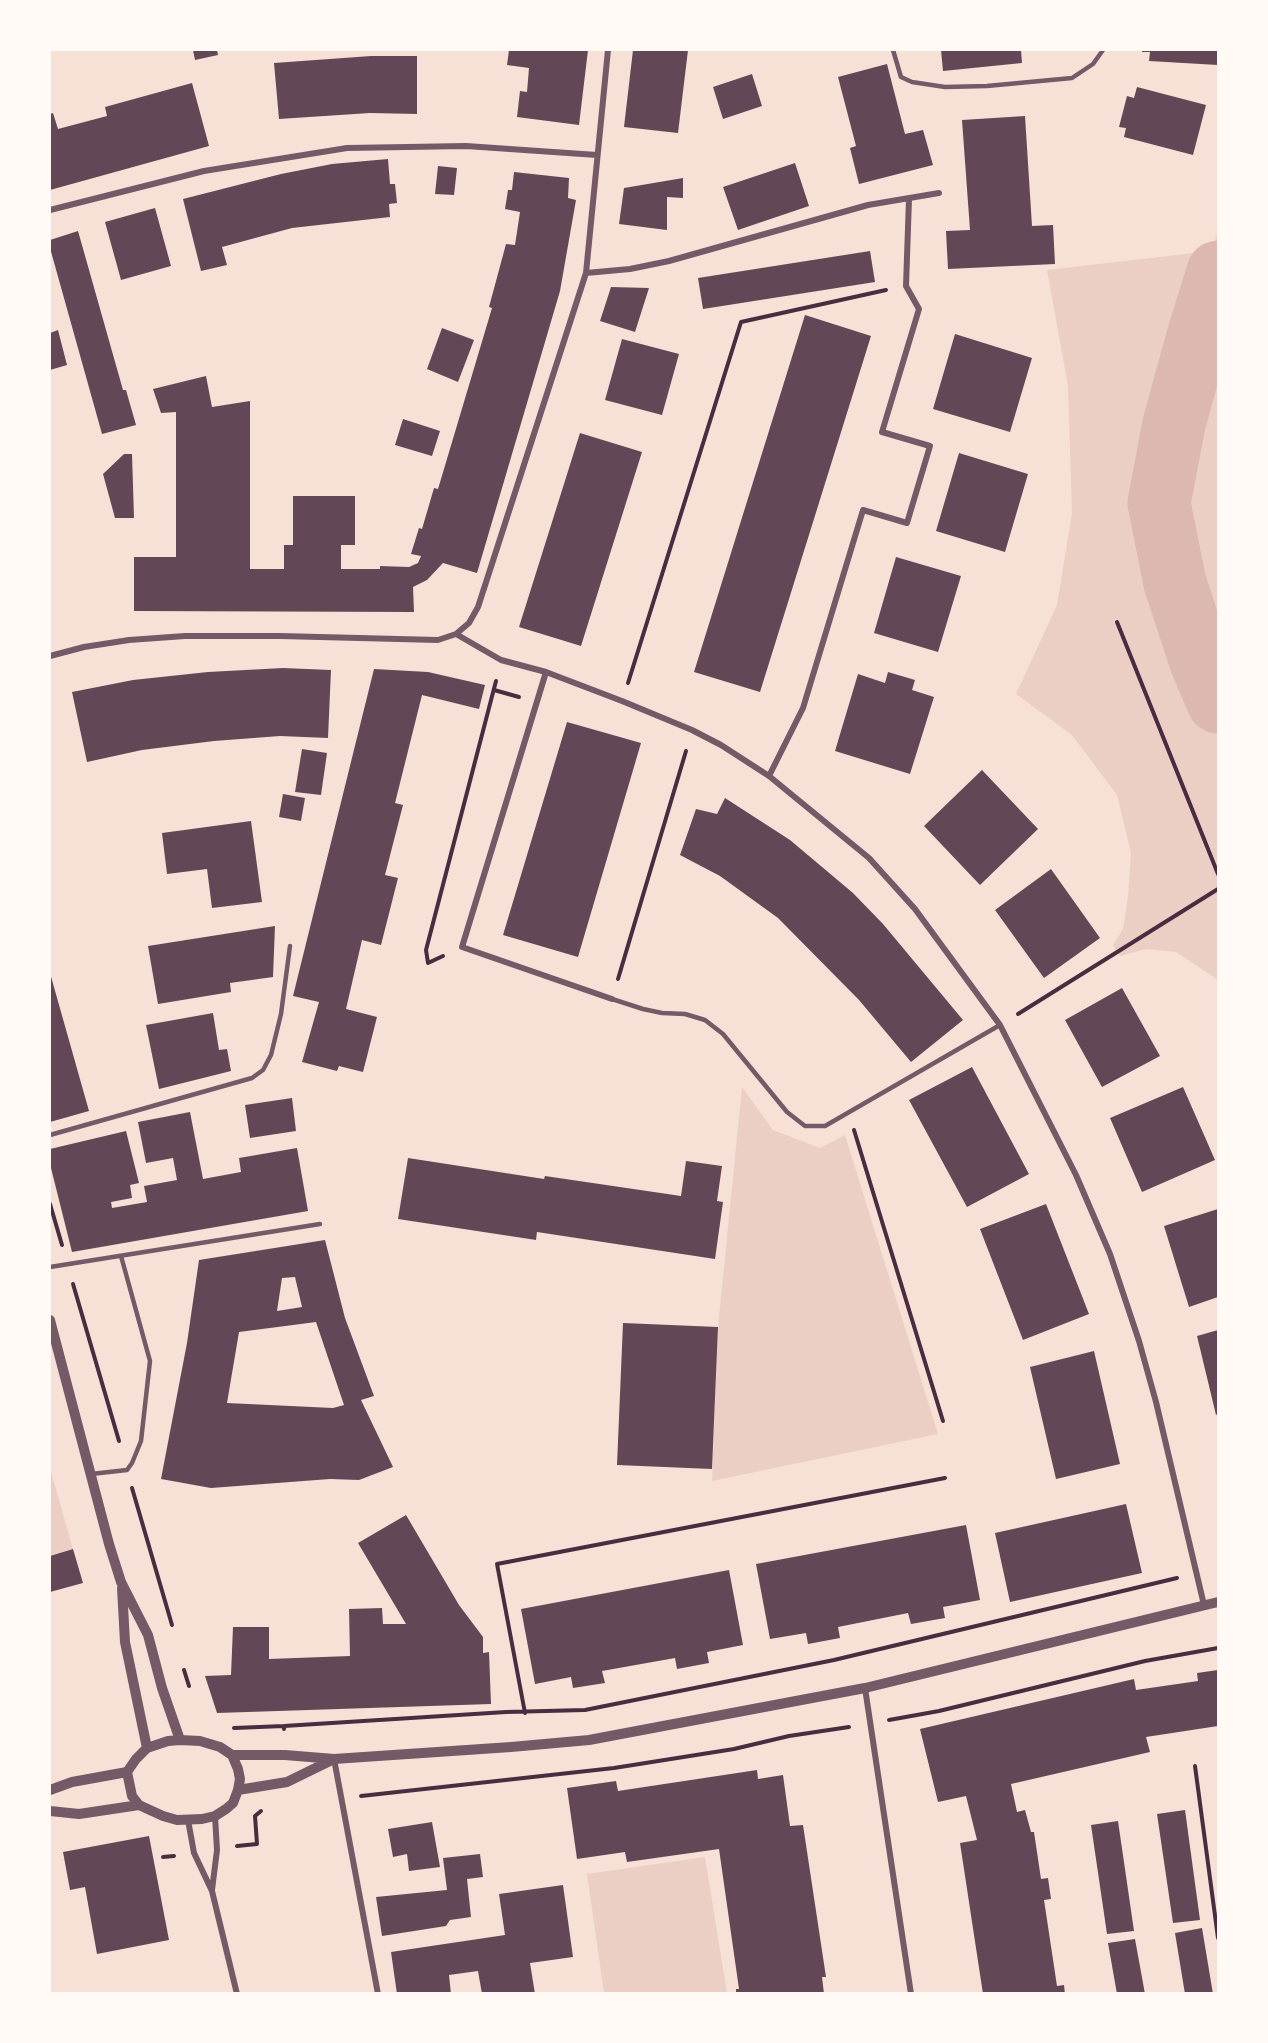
<!DOCTYPE html>
<html>
<head>
<meta charset="utf-8">
<style>
	body { margin:0 }
	#map { position:relative; width:1268px; height:2043px; overflow:hidden; background:#f7e1d7; font-family:"Noto Sans",sans-serif }
	canvas { display:block }
	.frame { position:absolute; inset:0; border:51px solid #fffaf5; pointer-events:none }
</style>
</head>
<body>
<div id="map">
<canvas width="1268" height="2043"></canvas>
<div class="frame"></div>
</div>
<script>
const context = document.querySelector('canvas').getContext('2d');
context.lineJoin = 'round';
function paint(path, color) { context.fillStyle = color; context.fill(path, 'evenodd'); }
const shape = rows => new Path2D(rows.map(r => 'M' + r).join(''));
function stroke(path, color, width, dash) { context.strokeStyle = color; context.lineWidth = width; context.lineCap = dash ? 'butt' : 'round'; context.setLineDash(dash || []); context.stroke(path); }
paint(shape([
	[1218,231,1218,980,1176,952,1146,949,1120,956,1113,945,1123,929,1128,896,1131,853,1117,795,1072,735,1016,694,1057,605,1072,513,1068,386,1047,270,1211,251],
	[742,1087,773,1130,820,1148,845,1135,938,1434,712,1481,718,1327],
	[50,1468,73,1549,50,1556],
	[705,1857,727,1993,604,1993,587,1874]
]), '#ebcfc5');
stroke(shape([
	[1218,272,1199,333,1174,424,1159,503,1175,583,1201,662,1218,702]
]), '#dcb8b0', 63);
paint(shape([
	[193,50,217,50,218,55,195,60],
	[509,50,588,50,579,125,517,117,520,91,527,92,529,68,507,65],
	[633,50,688,50,678,133,624,127],
	[941,50,1021,50,1022,63,943,71],
	[1142,50,1218,50,1218,65,1149,61,1150,52,1142,52],
	[371,56,417,56,417,114,370,113,279,119,274,63],
	[887,64,905,134,923,130,933,165,859,184,850,148,856,146,838,77],
	[752,74,762,106,723,119,713,87],
	[192,83,209,146,50,190,50,114,53,113,58,129,107,116,105,107],
	[1137,87,1206,105,1193,155,1124,137,1126,128,1119,127,1127,96,1134,98],
	[1025,116,1032,226,1053,225,1055,264,948,269,946,231,970,230,962,120],
	[388,159,390,184,395,184,397,203,389,204,390,217,292,228,222,247,227,265,201,271,183,199,281,174,332,164],
	[795,163,809,206,738,230,723,187],
	[438,166,457,168,454,195,435,194],
	[514,172,569,178,568,198,576,200,560,291,477,573,443,563,427,580,413,587,414,612,134,611,134,557,176,557,176,412,161,413,153,389,206,376,212,407,250,401,250,569,284,569,284,545,293,545,293,496,355,496,355,545,341,545,341,569,380,569,380,566,409,567,418,563,421,556,411,554,419,528,422,529,434,488,438,489,492,308,489,307,506,244,515,245,520,212,505,209,508,190,512,190],
	[683,178,683,198,667,197,667,230,619,224,624,188],
	[155,208,171,266,121,280,105,222],
	[78,231,123,390,126,390,136,425,102,434,50,248,50,240],
	[870,251,875,282,703,309,698,278],
	[611,287,649,288,635,332,600,321],
	[805,315,871,336,760,692,694,672],
	[442,328,474,340,458,382,427,369],
	[58,330,67,365,50,370,50,333],
	[955,334,1032,358,1010,432,933,409],
	[622,339,679,354,662,415,605,400],
	[403,419,440,431,432,456,395,445],
	[580,433,642,452,581,646,519,627],
	[959,453,1028,474,1005,552,936,531],
	[124,454,132,454,134,518,115,518,103,474],
	[896,557,961,576,938,652,874,633],
	[283,668,331,670,328,738,280,736,214,741,142,750,87,762,72,692,133,680,208,672],
	[374,669,428,672,485,685,479,709,422,695,395,803,403,805,385,875,398,878,381,945,362,940,346,1009,377,1017,363,1072,339,1066,337,1071,302,1062,319,1002,293,996],
	[888,672,915,680,912,690,934,697,910,774,835,751,858,674,885,683],
	[567,722,641,743,578,957,503,935],
	[302,749,327,753,321,795,295,792],
	[982,770,1038,829,980,885,924,826],
	[283,794,305,798,301,821,279,817],
	[725,798,790,840,853,893,883,924,963,1020,911,1062,859,1000,778,918,720,876,680,855,696,809,717,814],
	[251,821,262,902,212,908,207,869,167,874,162,833],
	[1051,869,1100,938,1044,978,995,910],
	[275,926,273,977,230,983,231,992,158,1004,148,946],
	[50,973,89,1111,50,1122],
	[1122,988,1160,1056,1102,1087,1065,1020],
	[213,1013,219,1050,227,1049,231,1071,159,1089,146,1025],
	[972,1067,1029,1174,967,1207,909,1100],
	[1183,1087,1215,1160,1142,1192,1110,1118],
	[292,1098,296,1131,250,1138,245,1105],
	[190,1112,203,1179,241,1172,239,1158,297,1148,308,1211,72,1252,50,1164,50,1149,126,1131,139,1183,130,1185,132,1198,111,1202,112,1208,147,1202,144,1186,177,1180,173,1158,146,1163,138,1122],
	[408,1158,544,1179,545,1176,681,1196,686,1161,722,1166,717,1201,723,1202,715,1259,537,1232,536,1240,398,1219],
	[1046,1204,1089,1314,1023,1340,980,1229],
	[1218,1209,1218,1297,1189,1307,1164,1226],
	[325,1240,345,1318,374,1396,361,1400,393,1467,359,1480,330,1479,211,1488,161,1479,187,1343,199,1260],
	[295,1277,302,1307,277,1311,282,1278],
	[316,1322,344,1405,333,1408,227,1403,239,1332],
	[623,1323,718,1327,712,1469,617,1465],
	[1218,1330,1218,1414,1216,1415,1197,1336],
	[1094,1351,1120,1464,1056,1479,1030,1367],
	[1126,1504,1142,1573,1010,1602,995,1533],
	[406,1515,459,1605,483,1637,483,1653,489,1652,491,1704,217,1713,205,1676,231,1675,233,1627,269,1627,269,1659,350,1656,349,1609,382,1608,383,1624,406,1624,358,1543],
	[966,1525,980,1600,943,1607,945,1618,911,1624,908,1613,838,1627,840,1638,808,1644,806,1633,770,1639,756,1564],
	[73,1549,83,1583,50,1592,50,1556],
	[729,1570,743,1645,707,1652,709,1663,677,1669,675,1658,602,1671,605,1683,573,1688,571,1677,535,1684,521,1609],
	[1218,1670,1218,1726,1146,1737,1150,1752,1011,1784,1017,1812,1025,1810,1031,1832,1034,1832,1041,1879,1048,1878,1051,1899,1044,1900,1057,1986,1064,1985,1065,1994,983,1994,960,1843,977,1840,966,1796,938,1802,920,1729,1134,1679,1136,1690,1198,1681,1197,1673],
	[757,1770,758,1779,783,1775,790,1826,803,1825,826,1977,822,1977,824,1994,736,1994,736,1989,739,1989,719,1849,627,1862,625,1852,577,1859,567,1788,616,1781,618,1791],
	[1185,1810,1200,1920,1173,1923,1157,1814],
	[1118,1821,1134,1931,1107,1934,1091,1825],
	[432,1822,440,1867,409,1871,407,1854,393,1857,388,1829],
	[149,1836,169,1940,97,1954,85,1887,70,1890,63,1852],
	[480,1854,483,1877,467,1879,471,1917,450,1920,446,1926,382,1936,376,1897,447,1890,443,1858],
	[563,1885,573,1957,530,1963,535,1994,482,1994,478,1971,449,1975,451,1994,397,1994,391,1952,505,1935,499,1894],
	[1202,1928,1213,1994,1185,1994,1175,1933],
	[1135,1939,1145,1994,1117,1994,1108,1943]
]), '#644757');
stroke(shape([
	[1117,622,1218,874],
	[628,683,741,322,886,290],
	[494,690,519,697],
	[443,956,428,963,426,950,496,681],
	[618,979,686,751],
	[1018,1014,1218,889],
	[854,1130,943,1421],
	[50,1204,62,1245],
	[73,1284,119,1441],
	[132,1488,172,1625],
	[184,1670,189,1686],
	[525,1713,497,1564,945,1478],
	[889,1720,939,1711,1145,1661,1218,1648],
	[284,1726,506,1712,585,1710,834,1660,1177,1578],
	[234,1728,284,1726,284,1729],
	[1195,1766,1218,1938],
	[361,1796,614,1768,734,1749,789,1736,849,1727],
	[237,1846,257,1844,255,1816,261,1811],
	[163,1857,174,1856]
]), '#4a2c40', 4);
stroke(shape([
	[893,50,901,77,912,82,945,87,987,86,1072,78,1093,64,1103,50],
	[612,999,643,1009,662,1013,685,1014,705,1020,723,1034,787,1112,805,1126,825,1126,1000,1025],
	[50,1135,252,1078,263,1070,271,1055,281,1014,290,946],
	[50,1267,320,1224],
	[91,1474,127,1470,132,1463,141,1441,150,1361,121,1256]
]), '#755966', 4.5);
stroke(shape([
	[50,210,204,171,347,148,466,146,597,155],
	[586,273,630,269,669,261,868,205,939,193],
	[456,634,501,660,546,672,622,701,692,730,721,745,769,776,869,858,915,909,1000,1025,1076,1175,1110,1254,1139,1341,1156,1402,1204,1605],
	[50,656,84,647,129,640,185,636,280,636,438,640,456,634,469,623,478,607,586,273,608,50],
	[546,672,462,947,612,999],
	[769,776,803,708,863,510,907,523,930,446,882,432,919,309,906,286,909,199],
	[865,1688,911,1994],
	[334,1759,378,1994],
	[188,1820,194,1853,212,1891,237,1994],
	[212,1890,217,1850,215,1816]
]), '#755966', 6);
stroke(shape([
	[50,1320,109,1544,121,1582,148,1635,162,1688,180,1740],
	[122,1588,125,1642,147,1748],
	[180,1740,200,1741,220,1747,232,1755,238,1769,240,1779,238,1790,233,1803,226,1809,215,1816,202,1819,177,1820,163,1816,139,1805,132,1796,127,1772,136,1759,147,1748,168,1741,180,1740],
	[232,1755,285,1755,334,1759,511,1747,589,1740,865,1688,1218,1602],
	[50,1790,72,1782,127,1772],
	[238,1790,287,1782,334,1759],
	[50,1811,79,1814,139,1805]
]), '#755966', 10);
</script>
</body>
</html>
